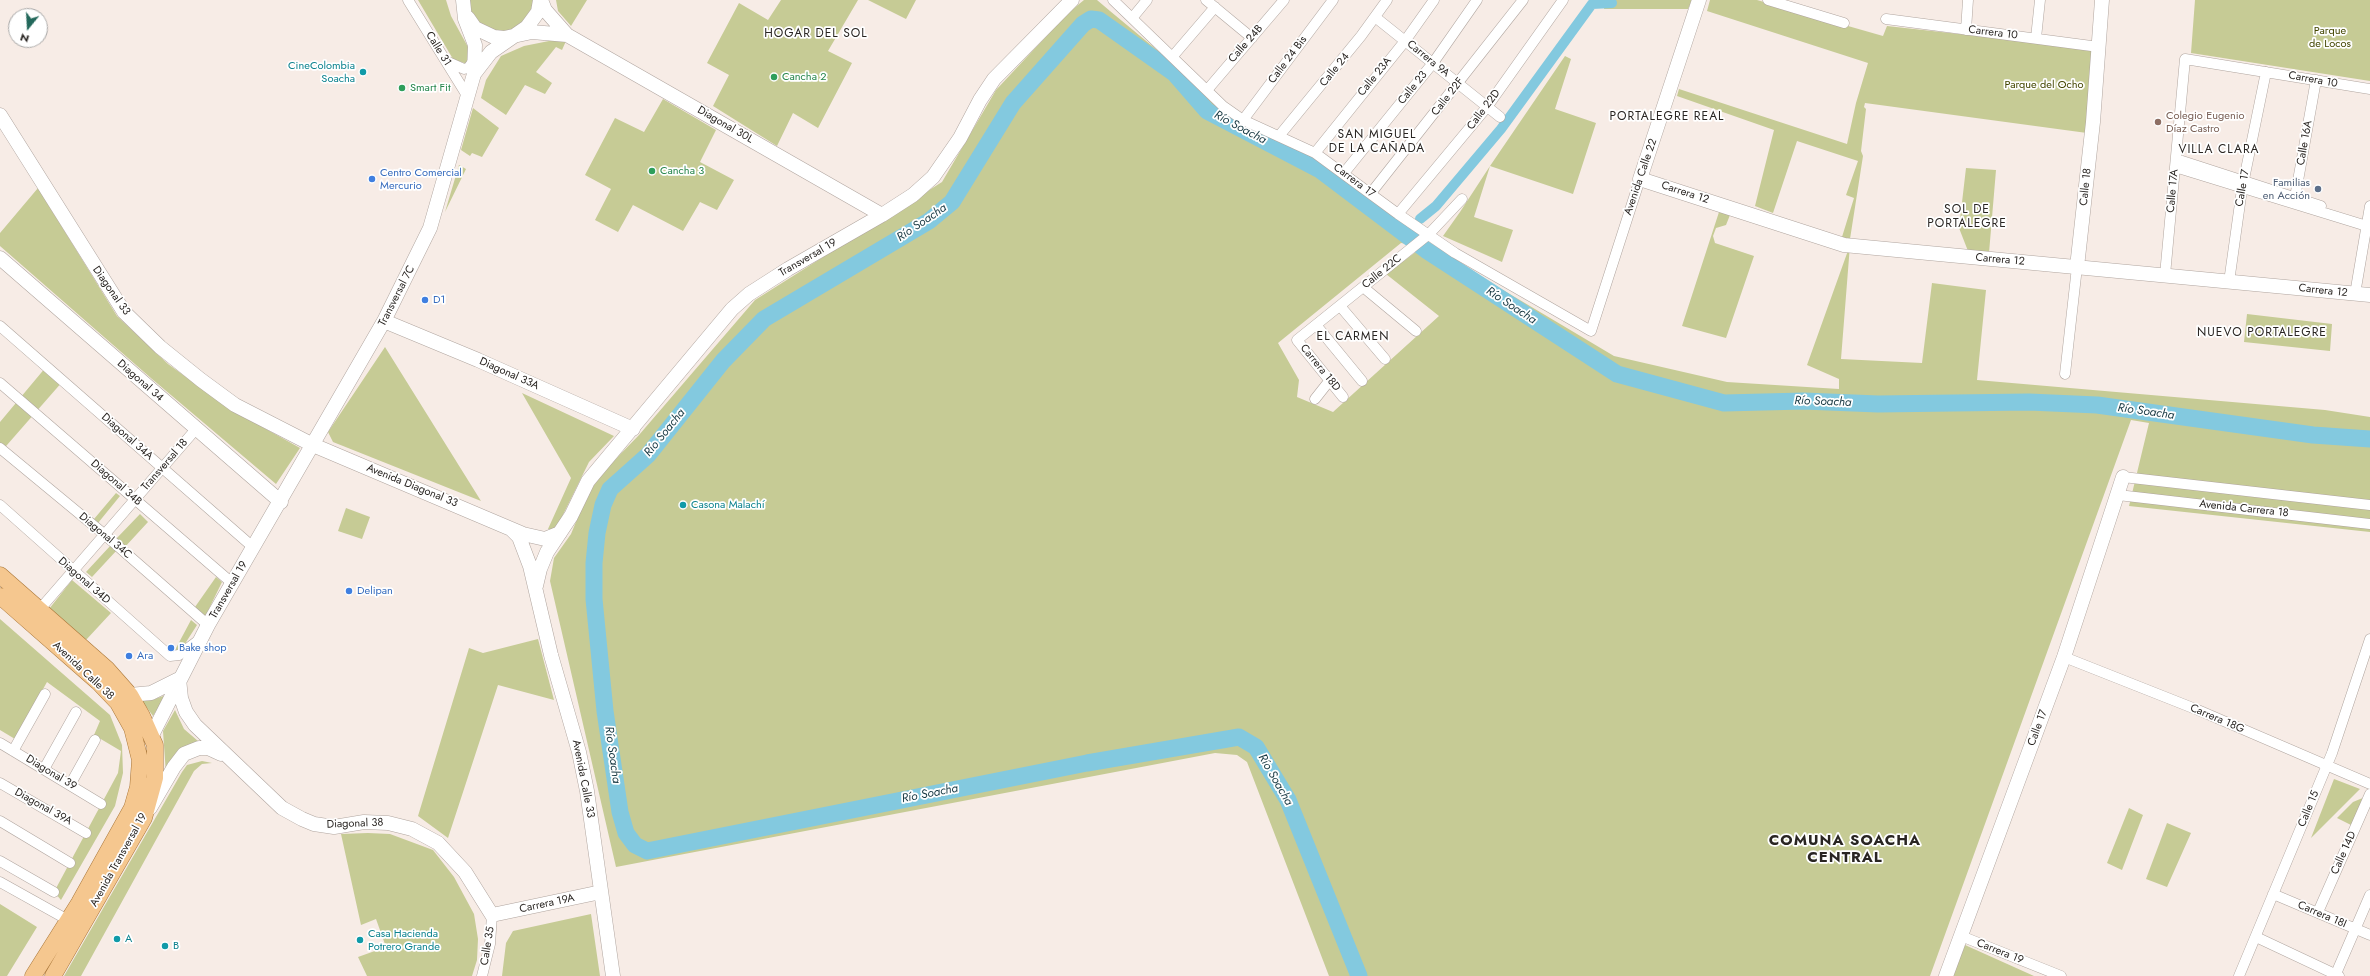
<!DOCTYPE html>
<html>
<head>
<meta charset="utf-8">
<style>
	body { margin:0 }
	#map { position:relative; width:2370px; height:976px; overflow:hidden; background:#f7ece6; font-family:Jost,sans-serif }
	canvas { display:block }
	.north { position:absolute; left:8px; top:8px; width:40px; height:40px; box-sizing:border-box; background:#fff; border:1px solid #a9a8a7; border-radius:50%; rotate:198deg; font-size:11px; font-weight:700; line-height:16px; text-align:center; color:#292522 }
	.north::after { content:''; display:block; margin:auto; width:14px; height:18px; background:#23685b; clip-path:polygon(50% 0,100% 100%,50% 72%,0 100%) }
</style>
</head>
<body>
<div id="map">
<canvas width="2370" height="976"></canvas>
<div class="north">N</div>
</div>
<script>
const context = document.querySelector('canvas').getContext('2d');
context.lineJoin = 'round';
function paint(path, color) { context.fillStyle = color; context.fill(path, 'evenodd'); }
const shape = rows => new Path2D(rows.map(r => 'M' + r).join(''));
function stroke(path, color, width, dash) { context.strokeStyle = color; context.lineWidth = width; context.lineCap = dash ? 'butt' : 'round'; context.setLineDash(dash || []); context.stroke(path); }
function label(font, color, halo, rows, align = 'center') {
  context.font = font + ' Jost,sans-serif'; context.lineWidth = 3.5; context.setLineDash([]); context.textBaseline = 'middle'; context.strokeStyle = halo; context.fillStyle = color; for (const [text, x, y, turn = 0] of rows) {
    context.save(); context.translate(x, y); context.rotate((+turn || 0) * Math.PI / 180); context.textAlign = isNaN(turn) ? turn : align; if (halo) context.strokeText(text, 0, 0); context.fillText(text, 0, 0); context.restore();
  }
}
paint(shape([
	[418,0,446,0,451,16,468,47,470,57,467,64,453,59],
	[467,0,534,0,528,18,513,30,504,32,485,29,472,17],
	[556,0,587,0,571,26,558,11],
	[781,0,858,0,828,51,852,63,818,128,793,113,777,146,713,106,729,75,707,63,739,3,768,20],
	[868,0,916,0,906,19],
	[1084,0,1097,0,1110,11,1186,74,1228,116,1311,157,1429,246,1614,356,1727,382,1839,389,1839,379,1807,365,1850,245,1841,359,1922,363,1932,283,1986,290,1977,380,2325,410,2370,417,2370,532,2129,506,2149,423,2131,420,1930,976,1329,976,1247,762,1237,755,1215,753,616,867,550,581,554,558,571,534,587,495,604,471,639,435,755,300,942,182,996,90,1067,14],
	[1401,243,1407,244,1417,251,1386,274,1439,316,1333,412,1297,397,1299,380,1278,343],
	[1605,0,1692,0,1688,9,1604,9],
	[1710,0,1757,0,1883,36,1887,26,2094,49,2087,133,1865,103,1864,107,1866,109,1861,151,1863,156,1850,239,1842,237,1854,198,1846,195,1858,161,1797,141,1773,213,1755,206,1774,130,1677,96,1679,89,1847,144,1856,103,1868,63,1707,11],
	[2195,0,2370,0,2370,81,2191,53],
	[554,40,566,41,562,50,556,47,536,72,552,83,545,94,525,85,506,115,481,98,486,80,501,56,524,46],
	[1565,56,1571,59,1555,109,1596,123,1573,194,1490,166,1474,217,1513,230,1502,262,1443,236,1460,212,1490,166],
	[663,99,716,130,700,162,734,180,717,210,700,202,683,231,633,205,618,232,595,220,611,189,585,175,615,118,644,132],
	[473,108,499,128,482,157,472,153,470,156,461,150],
	[459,165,466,169,445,212],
	[1966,168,1996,170,1989,253,1968,251,1959,228],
	[38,188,117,316,168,364,232,410,300,448,276,484,152,379,0,246,0,233],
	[1719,212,1730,215,1726,225,1716,228,1713,236,1715,243,1754,256,1726,338,1682,326],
	[2247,314,2332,324,2330,351,2244,342],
	[385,347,481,501,333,442,328,432],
	[46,367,63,381,0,453,0,422],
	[522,393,614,436,589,462,555,531,548,529,571,478],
	[116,493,120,496,98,523,94,519],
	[346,508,370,517,362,539,338,531],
	[140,514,148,522,124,548,115,540],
	[111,545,117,550,92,577,86,572],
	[216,577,222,582,205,617,195,607],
	[72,580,111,613,86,640,49,609],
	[0,619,110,715,122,745,123,773,115,806,61,900,54,892,118,773,121,751,94,735,100,721,47,682,15,739,0,730],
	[191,620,197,625,181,650,175,650],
	[538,639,554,700,498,685,448,838,418,816,469,648,483,653],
	[166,695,153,716,142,701,152,700],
	[175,710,184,729,198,741,181,749,166,774,163,731],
	[202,761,212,763,202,764,194,771,81,976,64,976,182,772,187,765],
	[2334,779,2360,789,2311,838],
	[2365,797,2353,826,2337,818,2353,802],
	[2129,808,2143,815,2122,870,2107,863],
	[2167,823,2191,833,2167,887,2146,879],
	[368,833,390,834,433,850,454,877,474,914,478,939,477,960,472,976,367,976,358,957,386,947,376,919,361,925,341,834],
	[0,904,37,927,7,976,0,976],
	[591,914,600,976,502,976,506,943,513,931],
	[1965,945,2034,976,1953,976]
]), '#c6cb95');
stroke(shape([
	[1420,219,1436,206,1501,129,1592,4,1612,3]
]), '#83c9df', 10);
stroke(shape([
	[1359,976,1288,800,1256,747,1239,737,1087,763,647,851,635,845,626,833,620,812,605,711,594,599,594,563,597,533,603,505,610,489,648,455,723,361,764,319,929,221,952,202,1013,103,1083,24,1091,19,1099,20,1174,73,1207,111,1320,170,1426,250,1617,374,1724,403,1804,401,1878,404,2029,402,2097,405,2313,435,2370,439]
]), '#83c9df', 17);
const street = shape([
	[408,0,468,97],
	[1113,0,1223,106,1243,120,1315,153,1398,214,1455,253,1591,331,1640,179],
	[1206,0,1252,38],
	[1768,0,1844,23],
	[1133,17,1147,0],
	[1375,17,1500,117],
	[1886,19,2099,47],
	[1966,30,1968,0],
	[2036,38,2040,0],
	[1173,56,1215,7],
	[446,61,464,69,468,68,475,59],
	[1208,89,1284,0],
	[1243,120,1333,0],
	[1279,136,1361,36,1387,0],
	[1315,153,1405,41,1434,0],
	[2176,159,2321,206],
	[2175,167,2370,227],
	[1344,173,1433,63,1477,0],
	[1371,193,1523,0],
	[2294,203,2316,80],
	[1398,214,1487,107,1563,0],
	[2165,275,2185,59,2370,89],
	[2229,282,2242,189,2266,72],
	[1363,287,1416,331],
	[2355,294,2370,206],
	[1340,306,1385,359],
	[1316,325,1362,381],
	[0,326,254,548],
	[2065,374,2077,267],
	[0,383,232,583],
	[1343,397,1297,340,1429,234,1462,199],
	[1315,399,1330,380],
	[0,448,104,534,208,625],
	[2123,477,2370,505],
	[2118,495,2370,524],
	[0,505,170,656,179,655,199,640],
	[40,609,196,429],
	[2064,657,2198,710,2370,784],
	[0,743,101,804],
	[13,751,45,694],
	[44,769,76,712],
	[0,783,86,833],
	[70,785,95,740],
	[0,821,70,863],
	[0,861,54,892],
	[0,882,68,920],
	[2273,894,2370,935],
	[2318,912,2370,794],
	[1961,936,2061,976],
	[2256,937,2339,976],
	[482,976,490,944,492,915],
	[2239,976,2332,753,2370,639],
	[2335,976,2370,895]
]);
const secondary = shape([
	[541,0,545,10,567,35,882,215],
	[1699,0,1640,179,1844,245,2370,295],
	[468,18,475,28,494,37,504,38,532,32,567,35],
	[474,74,491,52,527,27,538,12,540,0],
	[0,115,124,312,160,347,201,380,235,405,313,445,523,534,545,539,560,533],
	[0,258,281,502],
	[2077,267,2093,122,2102,0],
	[384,321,478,360,633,429],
	[511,529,519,537,530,566,551,655,579,752,587,791,613,976],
	[536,586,540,569,547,552,571,516,588,481,732,309,749,294,788,269,882,215,913,195,933,177,960,138,980,100,994,79,1072,0],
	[179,679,181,698,186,712,195,725,282,808,302,819,314,824,334,827,364,822,388,823,412,829,438,843,465,872,492,915,601,892],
	[130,695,151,693,179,679],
	[152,735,208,625,384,321,430,228,474,74,475,45,465,19,463,0],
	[150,808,174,767,184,754,199,748,208,748,221,754],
	[1946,976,2064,657,2123,477]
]);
const primary = shape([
	[0,575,107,669,130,695,142,716,155,745,155,778,144,818,53,976],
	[0,596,98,682,118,703,132,728,140,760,138,787,132,808,79,903,33,976]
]);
stroke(street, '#b0a59f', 11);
stroke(secondary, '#b0a59f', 15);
stroke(primary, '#a97638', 17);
stroke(street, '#fff', 10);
stroke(secondary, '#fff', 14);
stroke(primary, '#f5c78f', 16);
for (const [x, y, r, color] of [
	[363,72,4,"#0f9aa8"],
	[774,77,4,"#2e9e5b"],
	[402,88,4,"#2e9e5b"],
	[2158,122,4,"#8d6e63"],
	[652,171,4,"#2e9e5b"],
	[372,179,4,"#3f7fe0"],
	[2318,189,4,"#5c6f8a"],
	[425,300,4,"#3f7fe0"],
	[683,505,4,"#0f9aa8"],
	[349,591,4,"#3f7fe0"],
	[171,648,4,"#3f7fe0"],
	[129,656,4,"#3f7fe0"],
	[117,939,4,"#0f9aa8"],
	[360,940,4,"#0f9aa8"],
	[165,946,4,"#0f9aa8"]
]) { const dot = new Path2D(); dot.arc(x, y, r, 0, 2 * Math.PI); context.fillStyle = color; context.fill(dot); stroke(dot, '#fff', 1.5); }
label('11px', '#434600', '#fff', [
	["Parque",2330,31],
	["de Locos",2330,44],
	["Parque del Ocho",2044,85]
]);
label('11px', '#292522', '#fff', [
	["Carrera 10",1993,33,7],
	["Calle 24B",1246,44,-49],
	["Calle 31",438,49,58],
	["Carrera 9A",1428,59,39],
	["Calle 24 Bis",1288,60,-53],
	["Calle 24",1335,70,-51],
	["Calle 23A",1375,77,-51],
	["Carrera 10",2313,80,10],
	["Calle 23",1413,88,-51],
	["Calle 22F",1448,97,-52],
	["Calle 22D",1484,110,-53],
	["Diagonal 30L",725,125,30],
	["Calle 16A",2305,143,-80],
	["Avenida Calle 22",1641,177,-71],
	["Carrera 17",1354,181,37],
	["Calle 18",2086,187,-84],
	["Calle 17",2243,188,-80],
	["Calle 17A",2173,191,-85],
	["Carrera 12",1685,193,18],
	["Transversal 19",808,258,-30],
	["Carrera 12",2000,260,5],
	["Calle 22C",1382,272,-39],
	["Diagonal 33",111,291,55],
	["Carrera 12",2323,291,6],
	["Transversal 7C",397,296,-63],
	["Carrera 18D",1320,368,51],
	["Diagonal 33A",509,374,24],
	["Diagonal 34",140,381,41],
	["Diagonal 34A",127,437,41],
	["Transversal 18",165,465,-49],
	["Diagonal 34B",116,483,41],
	["Avenida Diagonal 33",412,486,22],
	["Avenida Carrera 18",2244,509,6],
	["Diagonal 34C",105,536,40],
	["Diagonal 34D",84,581,41],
	["Transversal 19",229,590,-60],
	["Avenida Calle 38",83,671,43],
	["Carrera 18G",2217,719,23],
	["Calle 17",2038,728,-70],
	["Diagonal 39",51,773,31],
	["Avenida Calle 33",583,779,79],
	["Diagonal 39A",43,807,29],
	["Calle 15",2309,809,-68],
	["Diagonal 38",355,824,-2],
	["Calle 14D",2344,853,-66],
	["Avenida Transversal 19",119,860,-61],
	["Carrera 19A",547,904,-12],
	["Carrera 18I",2322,915,23],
	["Calle 35",488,946,-81],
	["Carrera 19",2000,952,22]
]);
label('11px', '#0d838f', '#fff', [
	["CineColombia",355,66,"right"],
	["Soacha",355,79,"right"],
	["Casona Malachí",691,505],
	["Casa Hacienda",368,934],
	["Potrero Grande",368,947],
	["A",125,939],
	["B",173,946]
], 'left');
label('11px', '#27864d', '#fff', [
	["Cancha 2",782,77],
	["Smart Fit",410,88],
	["Cancha 3",660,171]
], 'left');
label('11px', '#785e54', '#fff', [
	["Colegio Eugenio",2166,116],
	["Díaz Castro",2166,129]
], 'left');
label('11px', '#366cbe', '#fff', [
	["Centro Comercial",380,173],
	["Mercurio",380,186],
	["D1",433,300],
	["Delipan",357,591],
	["Bake shop",179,648],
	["Ara",137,656]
], 'left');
label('11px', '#4e5e75', '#fff', [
	["Familias",2310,183],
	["en Acción",2310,196]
], 'right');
context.letterSpacing = '1px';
label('12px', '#292522', '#fff', [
	["HOGAR DEL SOL",816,34],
	["PORTALEGRE REAL",1667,117],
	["SAN MIGUEL",1377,135],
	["DE LA CAÑADA",1377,149],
	["VILLA CLARA",2219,150],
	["SOL DE",1967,210],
	["PORTALEGRE",1967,224],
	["NUEVO PORTALEGRE",2262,333],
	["EL CARMEN",1353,337]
]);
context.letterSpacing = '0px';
label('italic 12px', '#163741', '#fff', [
	["Río Soacha",1240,128,28],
	["Río Soacha",922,223,-34],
	["Río Soacha",1511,306,33],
	["Río Soacha",1823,402,2],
	["Río Soacha",2146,412,8],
	["Río Soacha",665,433,-51],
	["Río Soacha",612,755,82],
	["Río Soacha",1275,780,60],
	["Río Soacha",930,794,-11]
]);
context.letterSpacing = '1px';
label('bold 15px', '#292522', '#fff', [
	["COMUNA SOACHA",1845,841],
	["CENTRAL",1845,858]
]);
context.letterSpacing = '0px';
</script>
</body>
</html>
